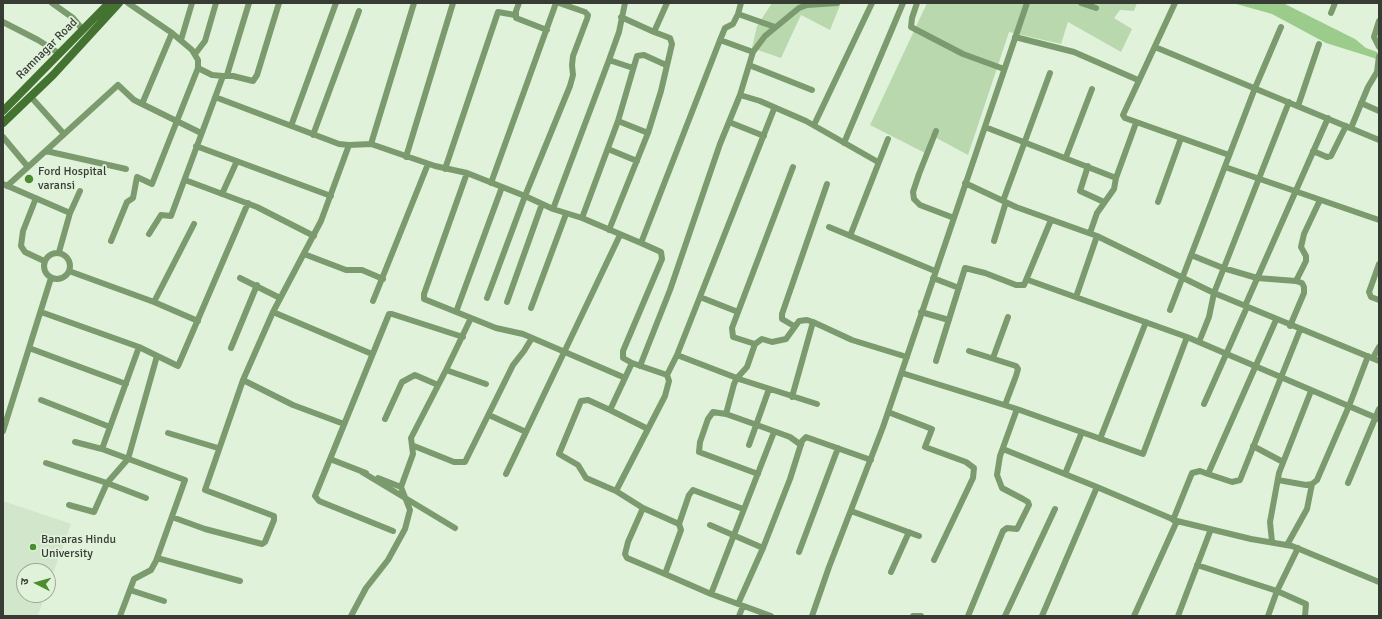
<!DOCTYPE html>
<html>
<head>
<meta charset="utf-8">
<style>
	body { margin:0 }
	#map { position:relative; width:1382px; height:619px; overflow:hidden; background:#e1f2db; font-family:Signika,"Noto Sans Devanagari",sans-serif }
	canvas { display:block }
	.frame { position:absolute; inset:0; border:4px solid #373d34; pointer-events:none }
	.north { position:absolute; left:16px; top:563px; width:40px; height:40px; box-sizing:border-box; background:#e1f2db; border:1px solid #9daa98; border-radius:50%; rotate:276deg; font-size:11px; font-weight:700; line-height:16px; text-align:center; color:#373d34 }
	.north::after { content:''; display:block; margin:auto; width:14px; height:18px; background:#4c8d2f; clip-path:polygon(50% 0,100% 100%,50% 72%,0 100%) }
</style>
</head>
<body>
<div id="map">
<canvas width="1382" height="619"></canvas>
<div class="frame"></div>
<div class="north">उ</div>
</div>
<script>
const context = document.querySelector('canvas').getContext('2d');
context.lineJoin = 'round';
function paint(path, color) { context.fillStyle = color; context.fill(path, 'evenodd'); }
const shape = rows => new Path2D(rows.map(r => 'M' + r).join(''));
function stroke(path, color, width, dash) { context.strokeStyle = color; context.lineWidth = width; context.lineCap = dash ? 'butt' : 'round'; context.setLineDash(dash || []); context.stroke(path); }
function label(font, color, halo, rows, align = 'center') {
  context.font = font + ' Signika,sans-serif'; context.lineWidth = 3.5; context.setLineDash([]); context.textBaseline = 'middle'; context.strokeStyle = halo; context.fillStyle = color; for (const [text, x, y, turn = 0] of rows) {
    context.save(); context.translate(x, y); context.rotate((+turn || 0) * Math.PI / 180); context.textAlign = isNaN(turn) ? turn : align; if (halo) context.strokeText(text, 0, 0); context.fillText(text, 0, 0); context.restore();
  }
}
paint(shape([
	[3,501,71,524,48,587,48,571,24,571,24,595,45,595,38,616,3,616]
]), '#d1e6ca');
paint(shape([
	[772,3,841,3,830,30,801,15,781,58,752,48,757,26],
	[927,3,1137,3,1134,11,1120,10,1114,18,1132,29,1121,52,1068,22,1061,44,1009,32,968,155,931,135,925,153,870,125]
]), '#b9d8ae');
paint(shape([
	[1233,3,1283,3,1355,39,1366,48,1377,52,1379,61,1374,58,1326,43,1272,14]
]), '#9ccc8b');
stroke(shape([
	[52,3,73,18,83,30],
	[128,3,172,33,192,50,198,60,198,68],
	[519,3,516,11,516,18,547,30],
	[741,3,738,14,775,27],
	[917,3,912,18,911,27,963,54,1004,69],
	[1081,3,1096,8],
	[1175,3,1123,115,1125,118,1229,155],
	[1331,13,1335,3],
	[621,17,654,32],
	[1379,21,1374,37,1379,47],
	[3,22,38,40,60,54],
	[1015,37,1074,52,1138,80],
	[181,40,192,3],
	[1155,47,1379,140],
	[753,52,765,36,799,8,807,5,837,3],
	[195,54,205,41,216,3],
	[609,60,633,68],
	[749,65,812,90],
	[227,75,249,3],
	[740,95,760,101,806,121,878,162],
	[31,97,64,134],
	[215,97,339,144,349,145,371,144,435,166,467,173,525,196,553,209,582,218,618,121,648,133,661,91,672,44,670,38,654,32,667,3],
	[1361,103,1379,111],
	[142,104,172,33],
	[1298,106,1319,44],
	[618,121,637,56,644,55,666,65],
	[729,122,764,136],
	[814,125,872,3],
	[291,126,336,3],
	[985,127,1116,178],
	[1351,128,1368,87,1377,72,1379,56],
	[936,131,919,174,913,192,914,199,920,205,954,218],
	[313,135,359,11],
	[3,137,28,167,118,85,134,100,201,133],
	[844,143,903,3],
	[371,144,414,3],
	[349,145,321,221,273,312,372,354],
	[196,146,331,196],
	[608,149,637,161],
	[46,151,126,169],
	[1313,151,1327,157,1331,156,1346,126],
	[406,157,453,3],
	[1066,157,1092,89],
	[1088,166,1080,191,1104,202],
	[1225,167,1379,220],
	[445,169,498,12,515,15],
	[467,173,424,294,424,299,496,328,523,334,623,377],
	[185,180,257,207,314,236],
	[491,183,556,3],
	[965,183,1016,207,1097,236,1214,293,1379,361],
	[3,184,70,213],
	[7,186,28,167],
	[222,194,237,161],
	[36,198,23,231,21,246,25,252,44,261],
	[1003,201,1050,73],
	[1158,202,1181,138],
	[553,209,609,60,619,32,625,3],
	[582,218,641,243,720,40,725,28,733,24,738,14],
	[829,227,935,271],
	[609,230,648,133],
	[1090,233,1097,213,1114,189,1116,178,1136,123],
	[149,234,161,215,171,216,223,76,233,76,253,81,257,75,279,3],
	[850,236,888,139],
	[111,241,127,202,133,198,137,177,152,184,198,68,212,75,223,76],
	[994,241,1006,202],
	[59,252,70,213,80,191],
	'44 266a13 13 0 1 1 26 0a13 13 0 1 1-26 0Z',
	[304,254,346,270,362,270,383,279],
	[1191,255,1223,268,1257,278,1296,281,1302,283,1304,287,1304,293,1290,326],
	[1379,264,1369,292,1371,297,1379,300],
	[69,271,154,302,198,321],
	[240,278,280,298],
	[933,278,959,288],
	[1028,280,1187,337,1379,419],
	[1296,281,1306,261,1306,256,1301,247,1304,234,1320,200],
	[700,297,738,312],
	[1076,297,1097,236],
	[487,298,525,196,570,86,573,75,572,65,573,56,587,19,588,15,585,12,559,3],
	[373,301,428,164],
	[154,302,194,224],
	[507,302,542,204],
	[1245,306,1328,118],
	[531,308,566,214],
	[1170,310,1255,88,1281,27],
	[41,312,139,347,178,366,248,203],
	[273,312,243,380,293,405,344,424],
	[456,312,502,187],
	[921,312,949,320],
	[471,318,446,370,486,384],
	[794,326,782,319,782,314,827,184],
	[1199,342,1209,317,1214,293,1289,102],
	[755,344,733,337,732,328,793,167],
	[29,348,126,384],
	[231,348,257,285],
	[969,351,1016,366,1018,369,1016,376,1005,405],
	[677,355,774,109],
	[993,358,1008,317],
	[1373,358,1379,347],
	[936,361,965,268,985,273,1016,285,1024,285,1051,220],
	[632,363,623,358,623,351,662,259,661,252,641,243],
	[640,366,670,290,720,144,740,95,753,52,720,40],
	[902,373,1017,409,1143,454,1187,337],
	[667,375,669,381,665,396,616,491,643,508,679,524,681,530,665,574,711,594,771,616],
	[792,397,813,322],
	[41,400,110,427],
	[1204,404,1247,307],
	[610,410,588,400,581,401,559,454,578,465,586,478,616,491],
	[888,412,932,429,925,447,966,462,974,468,973,478,934,560],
	[726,414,734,384,737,378,747,367,755,344,762,339,772,342,786,339,799,321,807,320,813,322,852,340,907,357],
	[489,415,526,432],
	[385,419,402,382,415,375,438,385],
	[648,429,610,410,632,363,667,375,677,355,742,380,817,404],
	[3,431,51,278],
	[168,433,218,448],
	[1100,439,1146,322],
	[75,442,102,449,185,480,156,561,151,570,134,579,120,616],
	[749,445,769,389],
	[414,446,454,462,465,462,513,365,524,351,532,338],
	[1253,446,1283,462],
	[102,449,139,347],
	[1003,449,1097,487],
	[330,459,366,473],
	[46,463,107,483,128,459,157,356],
	[362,472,455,528],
	[506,474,620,235],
	[758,474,699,452,700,442,708,419,713,412,726,414,757,425,790,437,801,445],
	[1065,474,1082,432],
	[1208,474,1232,482,1240,480,1300,330],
	[378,478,401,487],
	[1278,480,1306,485,1312,484,1317,480,1349,406,1368,356],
	[1348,483,1379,409],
	[69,505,94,512,107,483,146,498],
	[643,508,628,542,625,554,627,558,665,574],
	[851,511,919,536],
	[172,517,205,529,262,544,265,542,274,520,274,516,205,490,243,380],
	[1173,520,1192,473,1200,471,1208,474,1276,320],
	[679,524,689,495,693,490,743,509],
	[710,525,763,548,738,604],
	[393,531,319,501,315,496,389,314,392,314,463,337],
	[1272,542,1270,522,1279,473,1311,391],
	[1287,545,1307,509,1312,484],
	[763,548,790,479,802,441,806,437,871,460],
	[799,552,838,448],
	[157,558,240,581],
	[1197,565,1277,591,1298,548],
	[891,572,909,532],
	[130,590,164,601],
	[711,594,774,432],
	[351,616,366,588,388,560,405,529,410,510,401,487,413,454,411,438,446,370],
	[739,616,743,606],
	[812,616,829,567,883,427,1027,3],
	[913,616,921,616],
	[968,616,1003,531,1007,528,1017,529,1029,505,1028,502,1023,499,1002,488,997,475,1000,456,1017,409],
	[1005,616,1055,509],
	[1042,616,1097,487,1177,521,1251,539,1292,546,1379,582],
	[1134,616,1177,521],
	[1178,616,1211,529],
	[1268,616,1277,591,1306,604,1305,616]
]), '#7b9b6f', 6);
stroke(shape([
	[3,111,109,3],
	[3,123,53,75,119,3]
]), '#447331', 8);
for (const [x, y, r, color] of [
	[29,179,5,"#4c8d2f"],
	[33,547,4,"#4c8d2f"]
]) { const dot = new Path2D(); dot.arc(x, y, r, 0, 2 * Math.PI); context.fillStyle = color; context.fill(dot); stroke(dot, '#e1f2db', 1.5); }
label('12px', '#373d34', '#e1f2db', [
	["Ramnagar Road",47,49,-45]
]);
label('12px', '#373d34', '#e1f2db', [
	["Ford Hospital",38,172],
	["varansi",38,186],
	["Banaras Hindu",41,540],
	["University",41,554]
], 'left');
</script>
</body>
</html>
